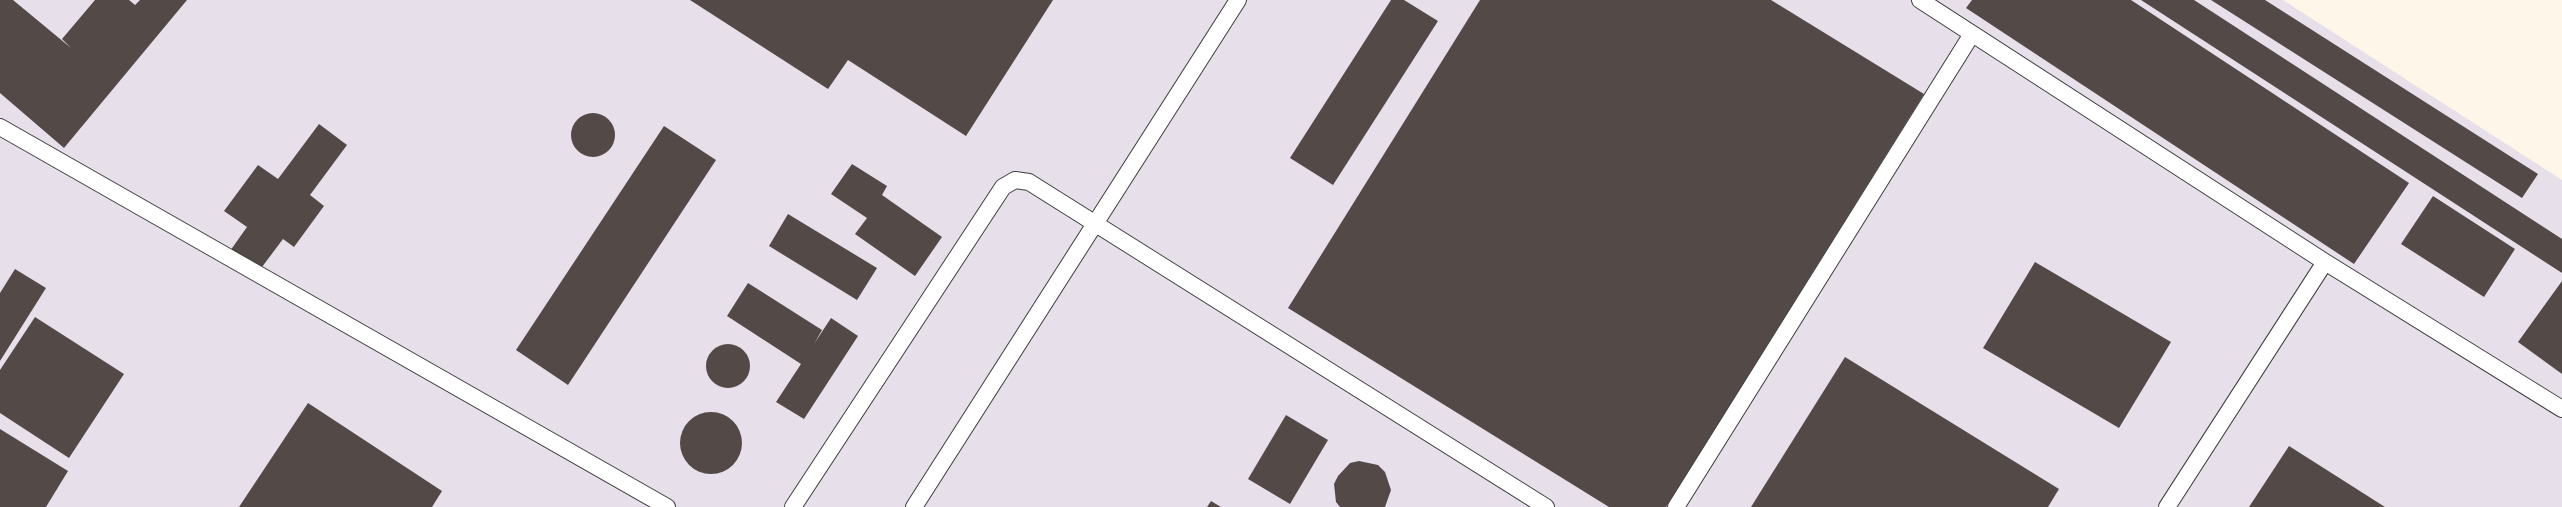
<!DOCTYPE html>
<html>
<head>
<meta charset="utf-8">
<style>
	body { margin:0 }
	canvas { display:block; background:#fef7e9 }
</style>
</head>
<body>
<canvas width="2562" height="507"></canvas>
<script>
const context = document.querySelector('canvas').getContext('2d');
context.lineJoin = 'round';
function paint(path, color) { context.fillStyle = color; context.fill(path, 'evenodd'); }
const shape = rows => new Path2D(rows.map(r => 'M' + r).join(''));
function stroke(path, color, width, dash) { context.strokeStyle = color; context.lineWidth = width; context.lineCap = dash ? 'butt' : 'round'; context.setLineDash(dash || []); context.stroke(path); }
paint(shape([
	[0,0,2283,0,2562,180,2562,507,0,507]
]), '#e7dfea');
paint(shape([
	[0,0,13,0,71,48,62,39,95,0,129,0,135,5,140,0,187,0,64,148,0,93],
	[690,0,1053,0,966,136,848,60,828,89],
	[1391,0,1404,0,1438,21,1333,185,1290,158],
	[1480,0,1771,0,1924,94,1666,507,1609,507,1288,308],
	[1972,0,2131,0,2409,183,2354,264,1966,8],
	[2141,0,2194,0,2351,102,2562,239,2562,273],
	[2211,0,2265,0,2538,174,2522,198],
	'571 135a22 22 0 1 1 44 0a22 22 0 1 1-44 0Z',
	[319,124,347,145,310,195,324,206,294,247,283,239,259,271,230,251,247,227,224,211,258,165,278,179],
	[664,126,716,160,568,385,516,350],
	[852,164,887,186,882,195,942,237,915,276,855,234,867,218,831,194],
	[2433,196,2515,249,2484,297,2401,244],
	[788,214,877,268,857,300,769,246],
	[2035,262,2171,342,2119,428,1983,348],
	[15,269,46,288,0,361,0,293],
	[2562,281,2562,374,2518,342],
	[748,283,822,330,814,344,831,318,858,336,804,419,776,402,801,364,727,316],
	[35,317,124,374,69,458,0,413,0,370],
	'706 366a22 22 0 1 1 44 0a22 22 0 1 1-44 0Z',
	[1845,357,2059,489,2048,507,1751,507],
	[308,403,442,491,432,507,239,507],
	'680 443a31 31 0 1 1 62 0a31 31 0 1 1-62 0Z',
	[1286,415,1328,440,1290,504,1248,479],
	[0,429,68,471,46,507,0,507],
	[2289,446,2385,507,2249,507],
	[1359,461,1378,465,1385,472,1391,490,1385,507,1340,507,1336,502,1334,484,1338,476,1350,463],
	[1211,501,1221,507,1207,507]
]), '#534a48');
const service = shape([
	[1920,0,2325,262,2562,409],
	[0,127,667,507],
	[793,507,1003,187,1015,180,1029,182,1546,507],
	[914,507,1238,0],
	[1676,507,1972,34],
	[2167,507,2325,262]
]);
stroke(service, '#3e3e3e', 18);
stroke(service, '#fff', 16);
</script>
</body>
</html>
